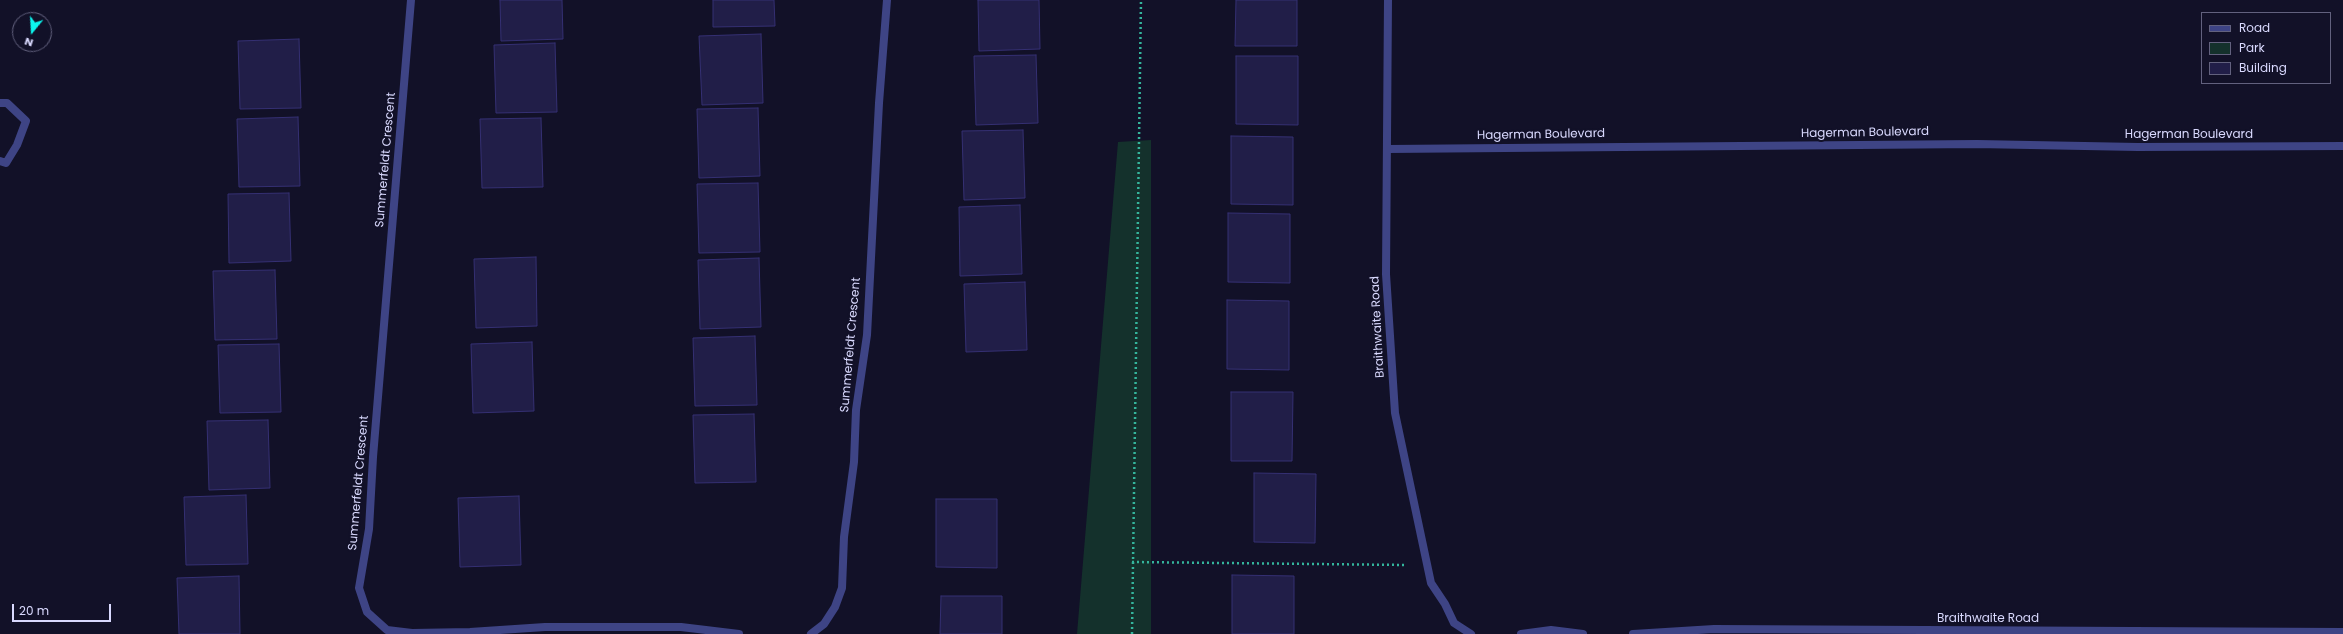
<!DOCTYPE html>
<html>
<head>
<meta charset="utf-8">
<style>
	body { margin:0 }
	#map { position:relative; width:2343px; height:634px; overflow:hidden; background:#121128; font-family:Poppins,sans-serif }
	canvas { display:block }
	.legend { position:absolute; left:2201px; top:12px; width:130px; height:72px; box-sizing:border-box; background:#121128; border:1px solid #62617e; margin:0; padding:5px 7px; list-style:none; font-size:12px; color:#d9d9fe }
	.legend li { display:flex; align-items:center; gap:8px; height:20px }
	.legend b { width:20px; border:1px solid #62617e }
	.north { position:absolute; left:12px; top:12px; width:40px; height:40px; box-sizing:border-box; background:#121128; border:1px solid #62617e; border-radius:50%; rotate:198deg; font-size:11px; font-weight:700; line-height:16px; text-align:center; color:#d9d9fe }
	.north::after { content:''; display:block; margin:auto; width:14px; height:18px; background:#0cf6ef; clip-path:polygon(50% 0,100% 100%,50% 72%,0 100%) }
	.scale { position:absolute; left:12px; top:604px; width:99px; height:18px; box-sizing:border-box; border:2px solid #d9d9fe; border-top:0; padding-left:5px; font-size:12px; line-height:14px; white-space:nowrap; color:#d9d9fe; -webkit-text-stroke:3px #121128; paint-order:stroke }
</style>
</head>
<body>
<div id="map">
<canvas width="2343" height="634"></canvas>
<ul class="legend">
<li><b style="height:5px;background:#3e4485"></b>Road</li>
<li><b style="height:11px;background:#14312c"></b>Park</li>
<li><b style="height:11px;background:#211e48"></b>Building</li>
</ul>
<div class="north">N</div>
<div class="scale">20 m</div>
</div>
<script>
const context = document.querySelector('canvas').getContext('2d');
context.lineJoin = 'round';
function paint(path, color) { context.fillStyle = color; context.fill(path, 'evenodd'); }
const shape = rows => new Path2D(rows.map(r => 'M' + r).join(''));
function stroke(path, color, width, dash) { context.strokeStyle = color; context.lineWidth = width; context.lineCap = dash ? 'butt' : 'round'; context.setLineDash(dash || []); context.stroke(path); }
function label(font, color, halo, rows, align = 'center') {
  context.font = font + ' Poppins,sans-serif'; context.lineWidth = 4; context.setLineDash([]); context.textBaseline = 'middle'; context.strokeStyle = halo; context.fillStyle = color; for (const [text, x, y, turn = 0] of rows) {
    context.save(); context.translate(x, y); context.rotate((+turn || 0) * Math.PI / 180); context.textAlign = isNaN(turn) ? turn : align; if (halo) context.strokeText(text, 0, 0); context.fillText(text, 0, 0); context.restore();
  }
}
paint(shape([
	[1151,140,1151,634,1077,634,1118,142]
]), '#14312c');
const building = shape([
	[500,0,562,0,563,39,501,41,500,0],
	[713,0,774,0,775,26,713,27,713,0],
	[978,0,1039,0,1040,49,979,51,978,0],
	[1236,0,1297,0,1297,46,1235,46,1236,0],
	[761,34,763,103,702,105,699,36,761,34],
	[299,39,301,108,240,109,238,41,299,39],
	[555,43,557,112,496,113,494,45,555,43],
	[1036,55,1038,123,976,125,974,56,1036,55],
	[1236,56,1298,56,1298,125,1236,124,1236,56],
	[758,108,760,176,699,178,697,109,758,108],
	[298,117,300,186,239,187,237,119,298,117],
	[541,118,543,187,482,188,480,119,541,118],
	[1023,130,1025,198,964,200,962,131,1023,130],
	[1231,136,1293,137,1293,205,1231,204,1231,136],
	[758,183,760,252,699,253,697,184,758,183],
	[289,193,291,261,229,263,228,194,289,193],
	[1020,205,1022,274,960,276,959,207,1020,205],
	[1228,213,1290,214,1290,283,1228,282,1228,213],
	[536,257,537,326,476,328,474,259,536,257],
	[759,258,761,327,700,329,698,260,759,258],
	[275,270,277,339,215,340,213,271,275,270],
	[1025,282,1027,350,966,352,964,284,1025,282],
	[1227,300,1289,301,1289,370,1227,369,1227,300],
	[755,336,757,405,695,406,693,338,755,336],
	[532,342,534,411,473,413,471,344,532,342],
	[279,344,281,412,220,413,218,345,279,344],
	[1231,392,1293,392,1292,461,1231,461,1231,392],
	[754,414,756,482,695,483,693,415,754,414],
	[268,420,270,488,209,490,207,421,268,420],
	[1254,473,1316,474,1315,543,1254,542,1254,473],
	[246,495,248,564,186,565,184,497,246,495],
	[519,496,521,565,460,567,458,498,519,496],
	[936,499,997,499,997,568,936,567,936,499],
	[1232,575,1294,576,1294,634,1232,634,1232,575],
	[239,576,240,634,179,634,177,578,239,576],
	[941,596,1002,596,1002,634,940,634,941,596]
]);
paint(building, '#211e48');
stroke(building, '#353073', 1);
stroke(shape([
	[1132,562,1406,565],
	[1132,634,1141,0]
]), '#34b69d', 2.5, [2, 3]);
stroke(shape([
	[0,103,7,103,26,121,17,145,6,163,0,161]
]), '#3e4485', 8);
stroke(shape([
	[411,0,373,457,369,529,359,588,367,612,387,630,412,633,470,632,545,627,681,627,739,634],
	[1388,0,1386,274,1395,413,1431,583,1445,604,1454,623,1471,634],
	[1388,149,1977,144,2138,147,2343,146],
	[811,634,824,624,835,607,842,588,844,537,854,462,856,410,867,335,879,103,887,0],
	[1521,634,1551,630,1583,634],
	[1633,634,1714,629,2343,632]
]), '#3e4485', 8);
label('12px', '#d9d9fe', '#121128', [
	["Hagerman Boulevard",1865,133,-1],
	["Hagerman Boulevard",1541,135,-1],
	["Hagerman Boulevard",2189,135],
	["Summerfeldt Crescent",386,160,-85],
	["Braithwaite Road",1378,327,-93],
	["Summerfeldt Crescent",851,345,-85],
	["Summerfeldt Crescent",359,483,-85],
	["Braithwaite Road",1988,619]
]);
</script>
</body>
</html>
